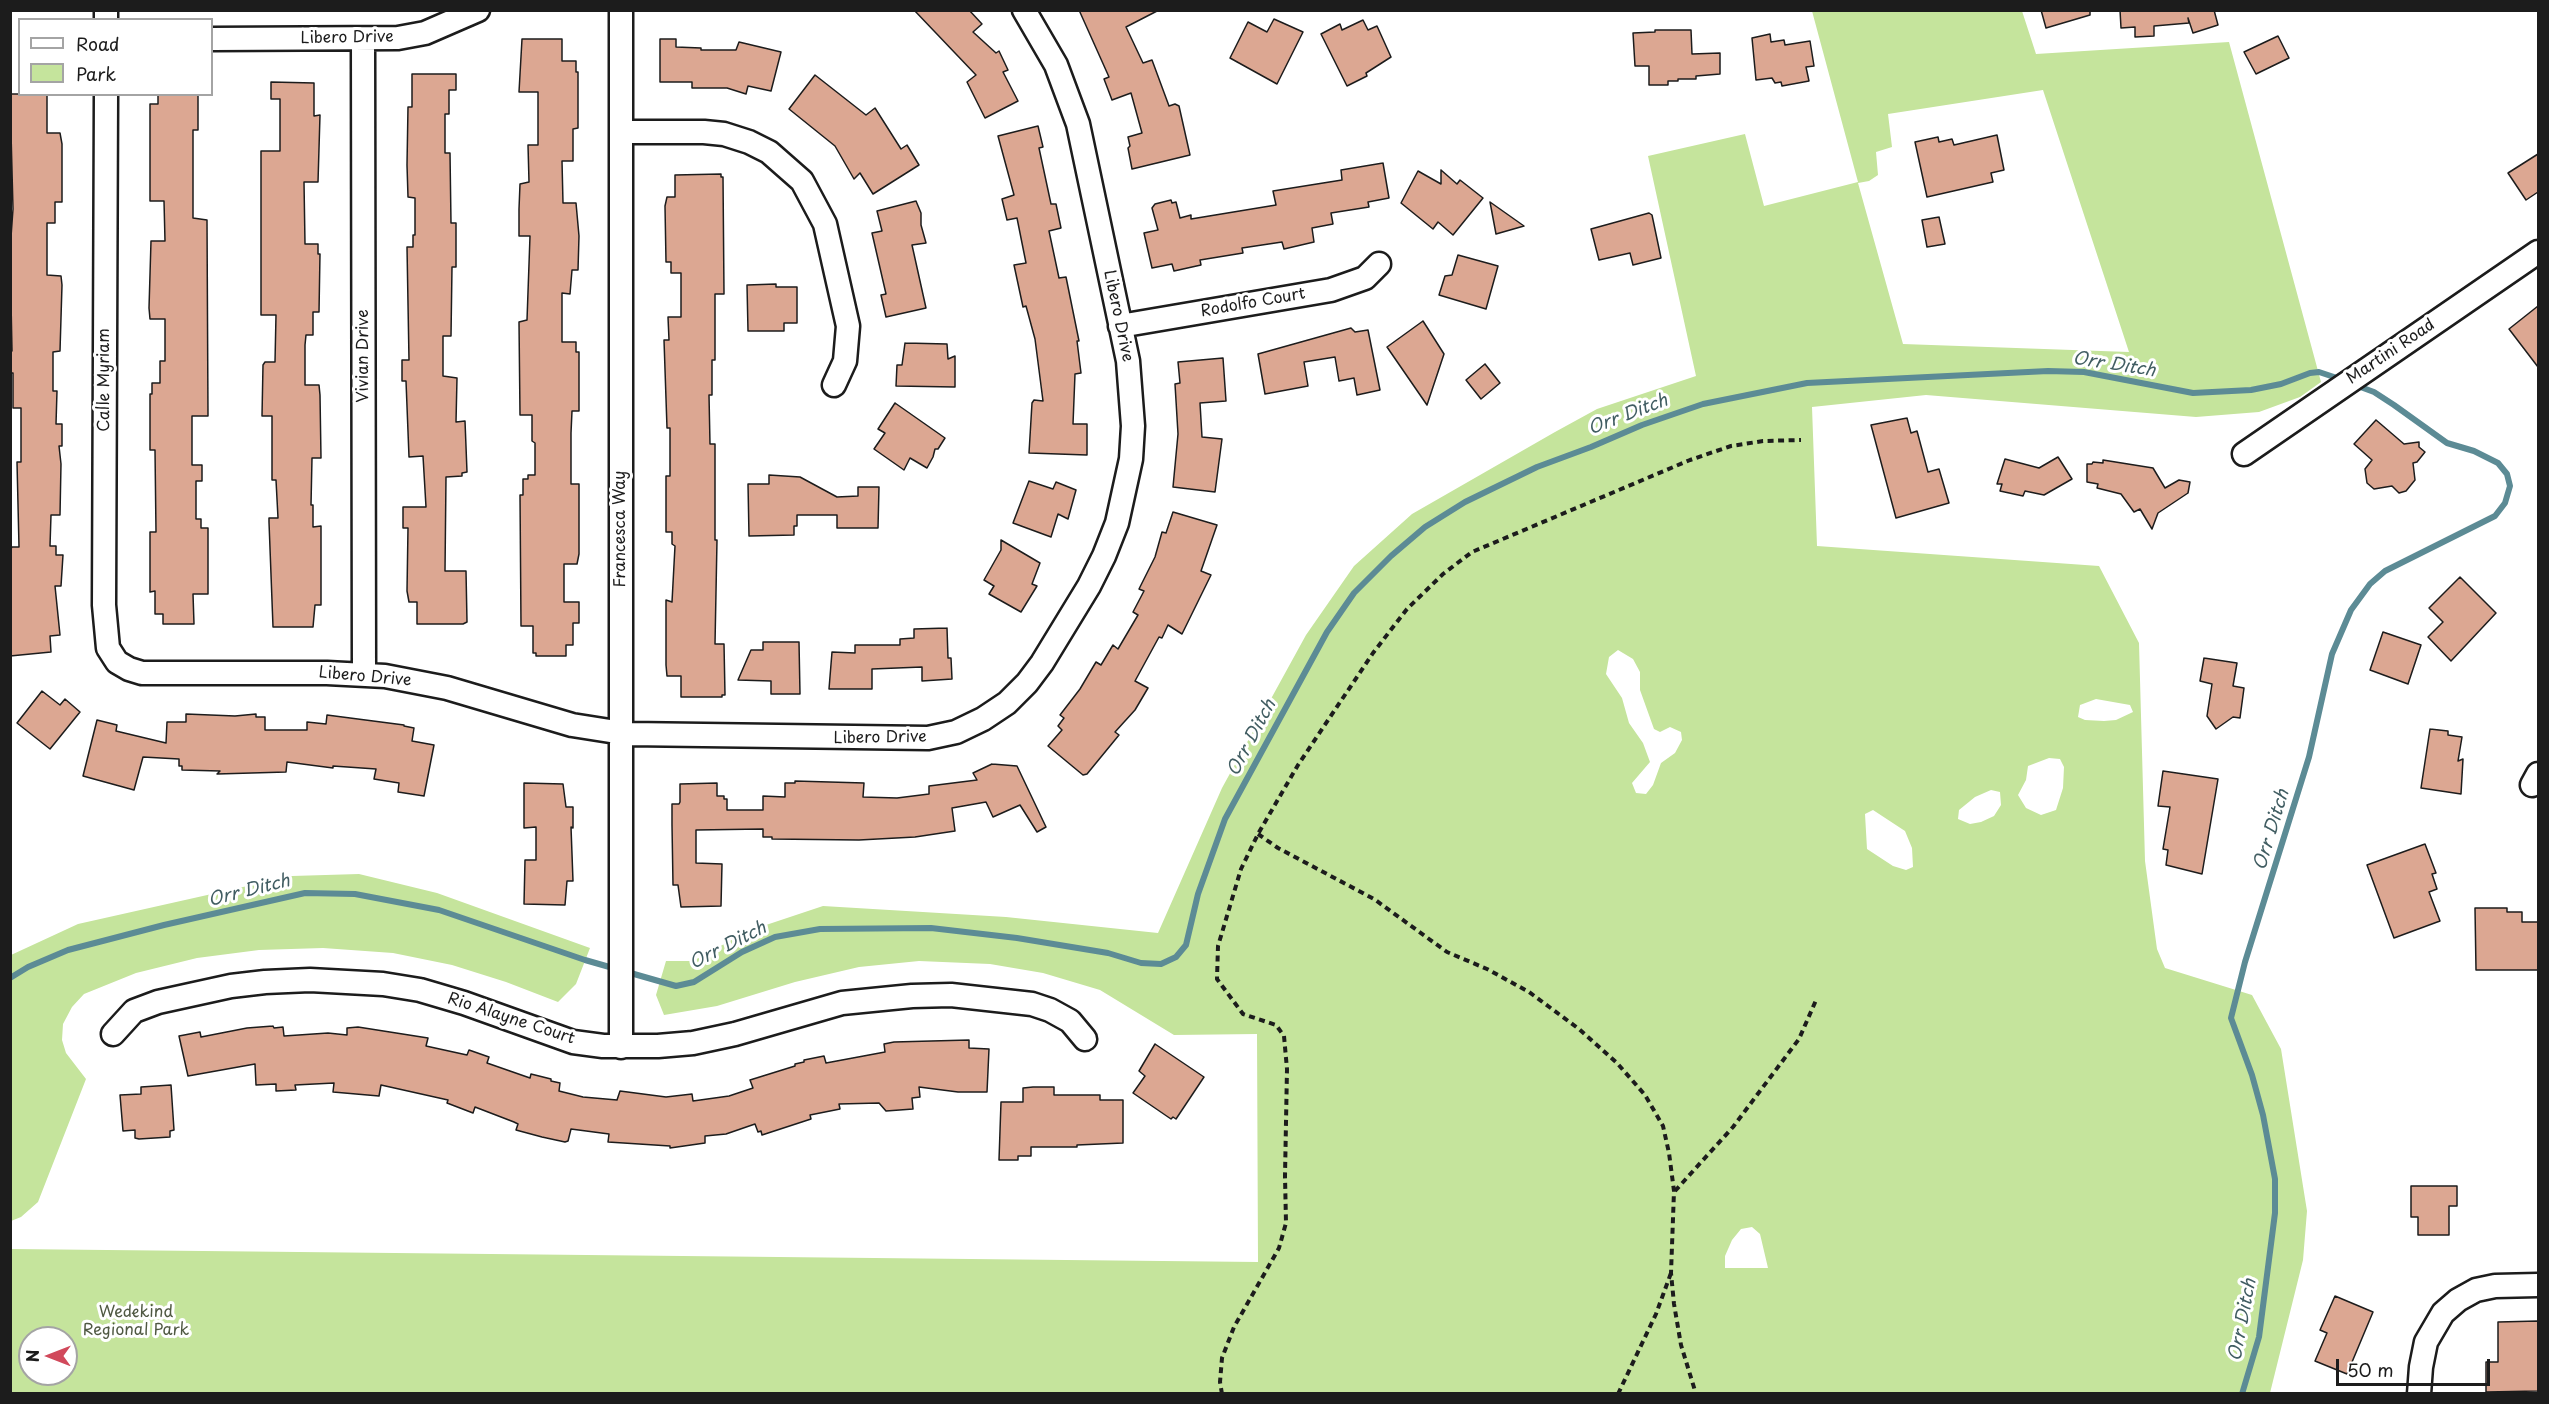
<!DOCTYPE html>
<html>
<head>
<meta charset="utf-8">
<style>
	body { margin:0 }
	#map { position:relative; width:2549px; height:1404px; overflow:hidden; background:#fff; font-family:"Playpen Sans",sans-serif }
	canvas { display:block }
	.frame { position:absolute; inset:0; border:12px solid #1c1c1c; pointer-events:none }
	.legend { position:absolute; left:18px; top:18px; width:195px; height:78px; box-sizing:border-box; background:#fff; border:2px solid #a4a4a4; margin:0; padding:8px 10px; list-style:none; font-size:18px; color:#1c1c1c }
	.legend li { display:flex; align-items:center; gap:12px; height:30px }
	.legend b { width:30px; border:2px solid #a4a4a4 }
	.north { position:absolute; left:18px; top:1326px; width:60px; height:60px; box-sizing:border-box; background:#fff; border:2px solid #a4a4a4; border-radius:50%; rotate:270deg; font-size:16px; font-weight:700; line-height:24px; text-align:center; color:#1c1c1c }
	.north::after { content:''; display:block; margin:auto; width:21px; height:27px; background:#d1495b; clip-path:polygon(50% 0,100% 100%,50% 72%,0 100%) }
	.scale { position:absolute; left:2336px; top:1359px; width:154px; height:27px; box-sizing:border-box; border:3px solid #1c1c1c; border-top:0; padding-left:8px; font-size:18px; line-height:21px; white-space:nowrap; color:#1c1c1c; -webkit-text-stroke:4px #fff; paint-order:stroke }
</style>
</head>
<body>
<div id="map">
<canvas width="2549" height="1404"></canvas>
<div class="frame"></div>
<ul class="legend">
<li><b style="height:8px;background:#fff"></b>Road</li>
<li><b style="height:16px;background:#c5e49c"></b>Park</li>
</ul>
<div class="north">N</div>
<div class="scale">50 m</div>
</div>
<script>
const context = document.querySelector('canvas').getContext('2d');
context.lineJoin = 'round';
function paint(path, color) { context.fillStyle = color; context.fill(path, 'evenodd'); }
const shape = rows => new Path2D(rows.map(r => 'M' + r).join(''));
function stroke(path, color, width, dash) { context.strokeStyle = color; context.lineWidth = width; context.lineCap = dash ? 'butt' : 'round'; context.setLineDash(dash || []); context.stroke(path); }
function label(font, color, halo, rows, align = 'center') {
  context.font = font + ' "Playpen Sans",sans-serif'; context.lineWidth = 6; context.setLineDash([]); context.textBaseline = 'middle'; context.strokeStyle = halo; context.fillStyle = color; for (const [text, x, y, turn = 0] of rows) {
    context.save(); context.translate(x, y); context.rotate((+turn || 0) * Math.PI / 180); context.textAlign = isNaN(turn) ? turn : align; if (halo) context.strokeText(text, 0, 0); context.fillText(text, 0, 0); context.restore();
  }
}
paint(shape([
	[1812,11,2022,11,2036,54,2229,42,2321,382,2300,397,2259,412,2196,417,1926,395,1812,407,1817,546,2099,566,2139,643,2145,861,2157,949,2165,968,2252,995,2281,1049,2307,1211,2303,1260,2270,1393,11,1393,11,1249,1258,1262,1257,1034,1174,1035,1100,990,1043,973,990,964,919,961,859,967,795,982,717,1006,664,1015,656,995,666,961,693,961,748,931,823,906,1006,917,1158,933,1222,788,1306,635,1354,566,1412,514,1555,432,1597,409,1696,376,1648,156,1745,134,1764,206,1858,182],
	[2043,90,2129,352,1903,344,1858,183,1869,181,1878,175,1876,152,1892,147,1888,114],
	[1618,650,1633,659,1640,672,1640,690,1654,729,1660,732,1670,727,1681,732,1682,740,1675,753,1661,763,1653,785,1646,794,1636,793,1632,783,1650,762,1643,743,1629,723,1622,698,1606,674,1609,657],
	[2096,699,2130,705,2133,712,2116,720,2104,721,2085,720,2078,717,2080,705],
	[2049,758,2060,759,2064,767,2063,788,2056,810,2041,815,2026,808,2018,795,2026,780,2028,766],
	[1991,790,2000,792,2001,805,1994,816,1981,822,1970,824,1958,819,1959,810,1975,797],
	[1873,810,1905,831,1912,848,1913,867,1906,870,1893,866,1867,849,1865,814],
	[1752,1227,1760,1234,1768,1268,1725,1268,1725,1256,1732,1240,1741,1229],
	[30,1338,66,1338,66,1374,30,1374],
	[359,874,437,893,590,948,576,984,558,1002,506,982,452,965,393,953,323,948,259,950,197,958,136,973,84,994,72,1007,63,1024,62,1040,66,1053,86,1079,38,1202,21,1217,11,1221,11,955,78,924,292,876]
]), '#c5e49c');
stroke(shape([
	[10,978,28,967,68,950,164,925,305,893,355,894,439,910,585,960,676,986,694,982,742,952,775,937,820,929,931,928,1017,938,1108,953,1141,963,1161,964,1176,957,1186,945,1198,894,1225,819,1327,632,1354,593,1391,556,1425,527,1465,502,1537,467,1591,447,1642,425,1703,404,1807,383,2048,371,2084,372,2193,393,2251,390,2281,384,2310,373,2319,372,2343,380],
	[2242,1394,2259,1337,2275,1213,2275,1179,2263,1115,2252,1075,2231,1018,2245,962,2309,757,2332,654,2351,610,2370,584,2385,571,2495,516,2505,503,2510,486,2507,474,2498,463,2474,451,2447,443,2394,405,2374,392,2355,385]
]), '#5c8b95', 6);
const building = shape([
	[914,10,969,10,982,24,973,32,996,53,999,51,1008,70,1003,72,1018,101,985,118,967,82,976,75,914,10],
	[1079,10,1159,10,1126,27,1143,63,1152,60,1169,106,1175,104,1179,106,1190,155,1132,169,1128,148,1130,146,1128,137,1142,133,1131,93,1112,100,1104,79,1109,77,1079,10],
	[2041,10,2090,10,2090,15,2046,28,2041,10],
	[2120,10,2214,10,2218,25,2193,33,2188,18,2189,23,2154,26,2154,36,2135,37,2135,27,2121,28,2120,10],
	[1274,19,1303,32,1277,84,1230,58,1248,22,1267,32,1274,19],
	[1363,20,1368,30,1377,26,1391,57,1366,73,1367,76,1347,86,1321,34,1340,24,1342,30,1363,20],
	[1655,30,1691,30,1692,54,1720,53,1720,74,1696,76,1696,79,1678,79,1678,81,1668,81,1668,85,1649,85,1649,66,1635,66,1633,33,1655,32,1655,30],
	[1770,34,1771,42,1784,40,1785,45,1810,41,1814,66,1806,67,1809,81,1782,86,1781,82,1775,83,1772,78,1756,80,1752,38,1770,34],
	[2278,36,2289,58,2256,74,2244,52,2278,36],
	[522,39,562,39,562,61,576,61,576,72,578,72,578,128,573,129,573,161,562,161,563,203,576,203,579,236,578,270,572,270,570,294,562,293,562,342,576,342,576,352,579,352,579,411,572,411,571,433,571,484,579,484,579,554,577,564,564,564,564,602,579,602,579,623,573,623,573,645,566,645,566,656,536,656,536,653,533,653,533,626,521,626,520,495,523,495,523,479,528,479,528,475,535,475,535,443,532,441,532,415,520,415,519,322,527,320,530,236,519,236,519,209,520,184,529,182,528,145,538,145,538,92,519,92,522,39],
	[660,39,676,39,676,47,701,48,701,50,736,50,739,42,781,52,771,91,748,86,746,94,727,88,692,88,692,82,660,82,660,39],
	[412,74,456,74,456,90,449,90,449,114,445,114,445,153,450,153,451,223,456,223,456,267,452,267,451,336,443,336,443,376,457,378,456,422,465,421,467,472,462,473,462,476,446,477,445,571,466,571,467,622,463,624,417,624,417,602,409,602,407,591,408,528,403,528,403,507,426,507,423,456,409,457,406,381,402,381,402,360,409,360,407,247,413,247,413,235,415,235,415,198,408,197,407,165,408,107,412,107,412,74],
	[815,75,866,115,875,108,901,149,907,145,919,165,873,194,860,173,854,179,835,146,789,109,815,75],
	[271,82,314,83,314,116,320,115,318,182,304,182,305,244,318,244,318,254,320,254,319,312,313,312,313,335,306,335,305,345,305,385,319,385,320,395,321,458,312,458,311,505,313,505,313,527,321,526,321,605,315,605,313,627,273,627,269,522,269,518,278,518,276,480,272,480,272,416,262,416,263,365,265,362,275,362,276,315,261,315,261,151,280,151,280,99,271,99,271,82],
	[10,94,47,94,47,133,60,133,62,144,62,202,55,202,55,223,47,223,47,275,61,276,62,285,60,351,53,352,53,391,57,391,56,424,62,424,62,446,59,446,61,464,60,515,51,515,50,546,56,546,56,555,63,555,61,586,55,586,60,635,50,636,51,652,10,656,10,551,12,547,19,547,17,462,21,462,21,408,13,408,13,373,10,373,10,351,12,351,10,251,13,209,10,94],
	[158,94,198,94,198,130,193,130,193,218,207,220,208,416,192,416,192,465,202,465,202,481,196,481,196,519,201,519,201,528,208,528,208,594,193,594,194,624,163,624,163,614,155,614,155,591,150,592,150,532,156,532,155,450,150,450,150,394,152,394,152,383,160,383,160,361,165,361,165,319,150,319,149,308,151,241,165,241,164,201,150,201,150,104,158,104,158,94],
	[1038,126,1043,147,1039,148,1051,204,1056,204,1061,228,1049,231,1059,278,1066,277,1079,341,1077,341,1081,373,1075,374,1073,424,1087,424,1087,455,1029,453,1032,403,1034,400,1043,401,1035,339,1026,306,1023,307,1014,265,1026,263,1017,218,1007,220,1002,199,1014,195,998,136,1038,126],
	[1997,135,2004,170,1991,173,1993,182,1927,197,1915,142,1938,137,1939,142,1952,139,1954,145,1997,135],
	[2538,154,2538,192,2526,200,2508,173,2538,154],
	[1383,163,1389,198,1368,202,1369,207,1331,213,1333,224,1312,228,1314,242,1284,249,1282,242,1242,248,1243,253,1200,260,1201,265,1174,271,1172,264,1152,268,1144,233,1158,230,1152,208,1155,204,1171,200,1172,203,1176,202,1180,218,1191,215,1191,219,1276,205,1273,191,1342,180,1341,170,1383,163],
	[1441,170,1457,184,1460,180,1483,198,1453,235,1438,222,1433,229,1401,203,1418,171,1441,184,1441,170],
	[721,174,721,177,723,177,724,294,715,294,715,360,712,360,712,395,709,395,710,444,715,444,715,540,717,540,715,644,724,644,725,695,722,695,722,697,681,697,681,676,667,676,666,665,666,600,672,602,675,546,672,544,672,532,666,532,666,476,670,476,670,428,667,428,664,340,669,340,668,317,681,317,681,273,671,273,671,262,666,262,665,206,667,197,675,197,675,175,721,174],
	[916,201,921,213,921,225,926,243,912,245,926,308,886,317,881,295,886,294,872,233,882,231,877,211,916,201],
	[1490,202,1524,226,1496,234,1490,202],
	[1649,213,1652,215,1661,258,1633,265,1630,253,1599,260,1591,229,1649,213],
	[1939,217,1945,244,1927,247,1922,220,1939,217],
	[1458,255,1498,266,1486,309,1439,295,1445,276,1452,275,1458,255],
	[776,284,776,287,797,287,797,323,784,323,784,331,748,331,747,285,776,284],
	[2538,306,2538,367,2509,329,2538,306],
	[1423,321,1444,354,1427,405,1387,347,1423,321],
	[1351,328,1355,332,1368,330,1380,390,1357,395,1354,378,1339,381,1335,357,1304,362,1308,386,1265,394,1258,354,1351,328],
	[905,343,947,344,948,359,955,356,955,387,896,386,897,365,902,365,905,343],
	[1223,358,1226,401,1200,403,1202,437,1222,439,1215,492,1173,487,1178,434,1175,384,1180,383,1178,362,1223,358],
	[1485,364,1500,383,1481,399,1466,380,1485,364],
	[895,403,945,438,938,449,935,449,933,457,927,468,910,458,904,470,874,449,885,433,878,429,895,403],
	[1907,418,1911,433,1917,431,1928,472,1939,469,1949,503,1896,518,1871,425,1907,418],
	[2376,420,2404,444,2419,442,2419,447,2425,452,2417,462,2413,463,2415,480,2406,491,2399,493,2392,486,2374,489,2367,483,2365,469,2372,460,2354,444,2376,420],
	[2058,457,2072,479,2044,495,2025,491,2023,496,2000,491,2002,484,1997,484,2005,459,2039,468,2058,457],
	[2103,460,2153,468,2165,488,2179,480,2190,482,2188,493,2158,513,2152,529,2140,509,2134,512,2121,494,2097,488,2098,484,2087,482,2087,464,2092,464,2093,462,2103,463,2103,460],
	[769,475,800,477,837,497,858,496,858,487,879,487,878,528,837,528,837,515,797,515,797,526,794,526,794,535,749,536,748,484,769,484,769,475],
	[1029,481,1053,489,1056,482,1076,490,1068,519,1058,514,1051,537,1013,523,1029,481],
	[1173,512,1217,525,1201,571,1211,575,1182,634,1168,625,1162,638,1159,637,1135,681,1148,688,1135,710,1115,732,1119,735,1087,774,1083,775,1048,746,1062,730,1058,726,1064,718,1060,715,1080,689,1096,662,1101,665,1113,645,1118,649,1138,615,1133,612,1144,591,1139,589,1155,557,1162,532,1166,533,1173,512],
	[1001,540,1040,563,1032,584,1037,586,1021,612,989,594,994,586,984,580,1001,550,1001,540],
	[2460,577,2496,613,2451,661,2428,637,2443,622,2429,608,2460,577],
	[947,628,948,658,951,658,952,679,922,681,922,667,872,669,872,689,829,689,832,652,855,653,855,645,900,645,900,639,914,638,914,629,947,628],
	[2383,632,2421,645,2408,684,2370,670,2383,632],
	[763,642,799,642,800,694,771,694,771,681,738,680,751,650,763,650,763,642],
	[2204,658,2237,663,2233,686,2244,688,2240,718,2233,717,2216,729,2207,716,2212,684,2200,681,2204,658],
	[42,691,60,705,65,699,80,712,50,749,17,723,42,691],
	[186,714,235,716,256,714,256,717,265,717,265,730,307,730,307,722,326,724,327,715,404,725,404,726,414,728,412,741,434,745,424,796,398,792,399,783,374,779,376,769,333,766,333,768,287,762,286,772,217,774,220,771,182,770,182,766,179,766,179,759,143,757,134,790,83,776,97,720,117,725,116,731,166,743,167,722,186,722,186,714],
	[2430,729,2448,731,2448,735,2462,737,2458,761,2463,759,2461,794,2421,788,2430,729],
	[992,764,1017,766,1046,827,1037,832,1020,805,993,817,986,802,952,808,955,831,915,837,859,840,772,839,772,837,763,837,763,829,696,830,696,863,722,864,721,906,681,907,678,885,673,885,672,825,672,804,679,804,680,802,680,784,717,783,717,796,724,796,724,799,727,799,727,810,763,810,763,796,785,797,785,783,795,783,795,781,864,783,863,797,897,798,929,794,929,786,977,780,973,773,992,764],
	[2163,771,2218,779,2202,874,2166,865,2168,850,2163,849,2170,807,2158,806,2163,771],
	[524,783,563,784,566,807,573,807,573,828,571,827,573,881,567,881,565,905,524,904,525,860,536,860,536,827,524,828,524,783],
	[2425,844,2436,873,2432,874,2437,889,2429,892,2440,921,2394,938,2367,865,2425,844],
	[2475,908,2507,908,2507,912,2522,912,2522,922,2538,922,2538,970,2476,970,2475,908],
	[273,1026,274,1028,283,1027,284,1036,328,1033,347,1035,347,1028,358,1027,428,1038,426,1046,467,1055,469,1050,489,1057,487,1063,530,1078,531,1074,551,1079,551,1081,560,1083,559,1091,583,1097,617,1100,620,1091,666,1097,692,1094,693,1101,729,1096,753,1088,750,1080,795,1066,795,1064,804,1062,804,1060,824,1056,826,1063,885,1052,884,1044,894,1042,969,1040,969,1048,989,1049,987,1092,958,1092,919,1087,920,1097,912,1098,913,1109,886,1111,879,1103,839,1104,840,1109,810,1115,811,1119,762,1135,761,1131,758,1132,755,1124,726,1134,705,1136,705,1143,670,1148,670,1146,608,1142,609,1134,571,1129,568,1141,565,1142,542,1137,516,1130,518,1124,514,1122,475,1107,473,1113,447,1103,448,1100,381,1085,379,1096,333,1092,334,1083,295,1085,296,1090,276,1091,276,1084,256,1085,255,1064,188,1076,179,1036,200,1032,201,1037,247,1028,273,1026],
	[1155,1044,1204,1077,1176,1119,1173,1117,1171,1119,1133,1093,1145,1076,1139,1071,1155,1044],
	[171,1085,174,1130,170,1131,170,1137,139,1139,135,1138,135,1130,123,1131,120,1095,141,1094,141,1087,171,1085],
	[1033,1087,1054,1087,1054,1095,1100,1095,1100,1100,1123,1100,1123,1143,1077,1145,1077,1147,1031,1147,1031,1156,1018,1156,1018,1160,999,1160,1001,1102,1023,1102,1023,1088,1033,1087],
	[2411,1186,2457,1186,2457,1206,2449,1206,2449,1235,2418,1235,2418,1217,2411,1217,2411,1186],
	[2335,1296,2373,1312,2347,1374,2315,1361,2327,1333,2320,1330,2335,1296],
	[2538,1321,2538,1391,2486,1392,2486,1362,2498,1362,2498,1322,2538,1321]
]);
paint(building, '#dca792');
stroke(building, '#1c1c1c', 1.5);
const street = shape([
	[106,10,106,20],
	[621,10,621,1047],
	[212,39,398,38,425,33,478,10],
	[363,39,364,674],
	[106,94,104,605,108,648,117,662,129,669,142,673,327,673,385,676,447,688,572,725,629,734,928,738,956,732,983,719,1007,703,1027,683,1042,663,1089,586,1104,556,1117,523,1131,459,1133,426,1128,361,1078,124,1056,65,1024,10],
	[621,132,704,132,724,134,749,142,769,152,802,181,825,224,848,326,845,361,834,385],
	[1120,326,1331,290,1365,278,1379,264],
	[2244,454,2538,252],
	[2532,785,2538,774],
	[113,1034,134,1011,158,1002,231,986,265,982,310,980,383,984,420,990,464,1003,573,1042,603,1046,658,1046,693,1043,735,1034,842,1003,912,996,951,995,1032,1004,1050,1010,1070,1021,1085,1039],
	[2419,1394,2421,1367,2426,1342,2443,1313,2458,1300,2476,1290,2495,1286,2538,1285]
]);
stroke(street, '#1c1c1c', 27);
stroke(shape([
	[1258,834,1278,848,1374,899,1447,952,1487,969,1529,992,1579,1029,1617,1063,1645,1095,1663,1126,1669,1153,1674,1191,1671,1273,1674,1304,1681,1345,1696,1394],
	[1675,1191,1733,1127,1799,1039,1817,998],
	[1222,1394,1220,1382,1222,1358,1234,1327,1279,1248,1286,1223,1285,1176,1287,1069,1284,1036,1276,1025,1243,1014,1217,979,1218,946,1241,869,1258,834,1298,765,1373,653,1407,609,1443,574,1472,552,1690,460,1731,446,1763,441,1801,440],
	[1618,1394,1656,1314,1671,1273]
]), '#1c1c1c', 4, [6, 4.5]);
stroke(street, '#fff', 22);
label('16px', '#1c1c1c', '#fff', [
	["Libero Drive",347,38,-1],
	["Rodolfo Court",1253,303,-10],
	["Libero Drive",1118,316,78],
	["Martini Road",2391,352,-34],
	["Vivian Drive",364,356,-90],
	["Calle Myriam",105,380,-90],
	["Francesca Way",621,529,-90],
	["Libero Drive",365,677,5],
	["Libero Drive",880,738,-1],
	["Rio Alayne Court",511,1019,18]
]);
label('16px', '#4f5842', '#fff', [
	["Wedekind",136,1313],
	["Regional Park",136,1331]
]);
label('italic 18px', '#415d62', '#fff', [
	["Orr Ditch",2114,365,9],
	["Orr Ditch",1628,415,-21],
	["Orr Ditch",1252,738,-62],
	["Orr Ditch",2272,830,-73],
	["Orr Ditch",249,891,-14],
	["Orr Ditch",728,946,-27],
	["Orr Ditch",2243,1320,-79]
]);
</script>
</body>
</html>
